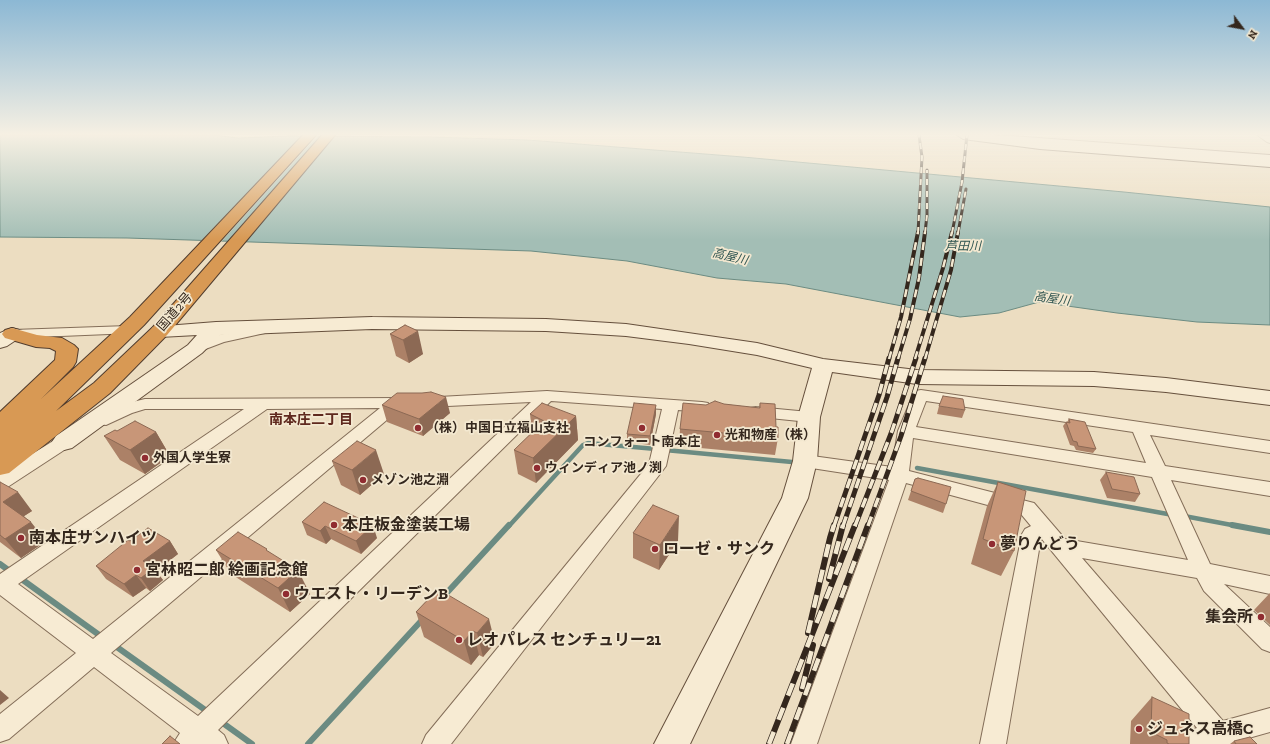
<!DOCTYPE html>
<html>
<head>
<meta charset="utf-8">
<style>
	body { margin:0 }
	#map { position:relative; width:1270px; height:744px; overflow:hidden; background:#ecddc1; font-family:"Zilla Slab",serif }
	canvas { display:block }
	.north { position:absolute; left:1222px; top:8px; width:40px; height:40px; -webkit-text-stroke:3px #f3e8d0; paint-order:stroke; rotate:122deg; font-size:11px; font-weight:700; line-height:16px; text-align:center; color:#34271d }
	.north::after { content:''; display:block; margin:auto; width:14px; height:18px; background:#34271d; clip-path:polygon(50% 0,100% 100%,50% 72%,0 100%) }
</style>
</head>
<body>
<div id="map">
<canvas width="1270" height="744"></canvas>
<div class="north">N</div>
</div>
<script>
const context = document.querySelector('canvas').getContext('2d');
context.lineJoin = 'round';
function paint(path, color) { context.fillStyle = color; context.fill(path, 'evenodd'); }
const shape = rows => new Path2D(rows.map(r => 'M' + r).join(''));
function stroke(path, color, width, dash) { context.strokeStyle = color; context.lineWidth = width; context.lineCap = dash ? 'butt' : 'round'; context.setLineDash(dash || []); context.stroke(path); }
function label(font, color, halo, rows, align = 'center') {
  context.font = font + ' "Zilla Slab","Noto Sans JP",serif'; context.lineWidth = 3.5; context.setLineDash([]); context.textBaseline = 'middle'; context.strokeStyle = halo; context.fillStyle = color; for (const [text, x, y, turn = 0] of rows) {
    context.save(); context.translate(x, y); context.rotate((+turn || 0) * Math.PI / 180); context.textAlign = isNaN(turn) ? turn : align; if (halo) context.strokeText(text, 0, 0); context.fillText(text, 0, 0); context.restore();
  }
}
const water = shape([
	[0,135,214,135,238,138,289,136,433,137,528,140,743,157,1124,192,1270,207,1270,325,1197,322,1117,313,1039,302,999,313,960,317,786,284,717,278,627,261,531,251,127,238,0,237,0,135]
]);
paint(water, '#a3beb5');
stroke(water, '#6b8b82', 1);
paint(shape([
	[302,135,319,135,308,146,221,242,200,242]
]), '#ecddc1');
stroke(shape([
	[665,450,792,462],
	[917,468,1173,515],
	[1184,516,1237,526],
	[509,526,583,445,588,443,656,449]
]), '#6b8b82', 4.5);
stroke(shape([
	[1232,525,1270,532],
	[0,564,11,572],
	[20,578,102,637],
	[443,597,509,525],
	[114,645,208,712],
	[220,721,252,744],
	[308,744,422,620]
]), '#6b8b82', 6);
const street = shape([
	[998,135,1270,155,1270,161,1011,141,998,135],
	[1257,135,1270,136,1270,143,1267,142,1257,135],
	[128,326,133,327,135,330,133,333,13,338,8,337,6,334,8,331,13,330,128,326],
	[260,326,265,327,267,330,265,333,224,342,195,353,190,352,188,349,190,346,215,336,260,326],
	[921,390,1270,441,1270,453,1150,435,1165,466,1270,482,1270,496,1171,480,1210,564,1270,576,1270,594,1224,584,1270,627,1270,652,1262,649,1204,591,1197,578,1082,558,1223,721,1270,708,1270,732,1238,741,1240,744,1172,744,1176,735,1197,728,1041,538,1006,744,980,744,1022,534,1025,529,1031,526,1021,514,906,483,817,744,791,744,889,480,805,467,799,465,796,461,799,457,805,455,892,467,898,431,913,395,915,391,921,390],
	[926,401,1133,432,1146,463,916,427,926,401],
	[913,438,1152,477,1188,560,1065,539,1034,503,909,471,913,438],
	[547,391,702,402,708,403,710,407,708,411,702,412,678,410,666,466,663,470,451,744,422,744,426,735,649,464,662,409,551,401,218,730,224,735,228,744,173,744,180,733,94,667,9,739,0,742,0,714,76,653,0,595,0,574,244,409,145,409,132,413,106,425,100,424,98,420,100,416,120,405,145,399,405,398,411,399,413,403,411,407,401,408,111,653,198,716,531,402,427,407,421,406,419,402,421,398,547,391],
	[380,408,93,639,18,584,267,409,380,408],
	[756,407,809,412,815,413,817,417,815,421,809,422,750,416,748,412,750,408,756,407],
	[72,431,78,433,80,437,78,441,6,488,0,490,0,474,66,433,72,431]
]);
const secondary = shape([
	[957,135,994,135,1040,141,1270,159,1270,167,1040,149,963,139,957,135],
	[372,317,546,319,626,324,757,343,823,359,917,370,1094,372,1166,378,1270,391,1270,405,1166,392,1094,386,917,384,832,372,820,417,817,461,808,498,690,744,654,744,782,498,793,461,798,417,812,368,757,355,689,344,626,336,546,331,372,329,220,335,202,353,72,448,64,450,56,448,52,442,56,436,188,345,197,335,160,337,153,335,150,331,153,327,216,322,372,317],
	[12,328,19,330,22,334,19,338,7,346,0,348,0,333,12,328]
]);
const highway = shape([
	[303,135,316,135,144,325,56,411,94,383,153,327,322,135,335,135,167,335,110,393,9,473,0,475,0,412,55,360,56,351,50,348,36,347,5,338,2,334,5,330,12,328,37,335,62,338,74,345,78,349,76,362,73,367,41,399,130,317,303,135]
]);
stroke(street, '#846e59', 2);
stroke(secondary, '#66503d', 2);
stroke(highway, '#523d2e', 2);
paint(street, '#f7ebd3');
paint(secondary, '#f7ebd3');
paint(highway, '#d89954');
const railFar3 = shape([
	[918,233,922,157,919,135],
	[925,233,927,215,927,170],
	[952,233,962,182,967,135],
	[958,233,966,189]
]);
const railFar2 = shape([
	[889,359,901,317,918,232],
	[898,359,910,319,919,278,925,232],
	[915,359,943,268,952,232],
	[925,359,951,270,958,232]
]);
const railFar1 = shape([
	[834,526,879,395,889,358],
	[843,526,887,397,898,358],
	[855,526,892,431,916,358],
	[868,526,901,436,925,358]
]);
const rail = shape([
	[829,579,843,525],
	[808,633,830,538,834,525],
	[802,689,813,645],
	[769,744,855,525],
	[787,744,868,525]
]);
stroke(railFar3, '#34271d', 3);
stroke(railFar2, '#34271d', 4);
stroke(railFar1, '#34271d', 5);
stroke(rail, '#34271d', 6);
stroke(railFar3, '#f3e8d0', 2, [6]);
stroke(railFar2, '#f3e8d0', 2.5, [8]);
stroke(railFar1, '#f3e8d0', 3.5, [10]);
stroke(rail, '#f3e8d0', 4.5, [13]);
paint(shape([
	[405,325,423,354,409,363,396,356,390,334],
	[422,393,450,413,423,436,387,422,382,405],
	[760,403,776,427,778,438,775,455,679,446,680,429,706,405,724,404,759,408],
	[656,405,656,414,650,445,627,442,627,434],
	[939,406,965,410,962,418,937,414],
	[530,414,576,416,578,440,536,483,518,474,514,450,532,433],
	[1069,419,1096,449,1093,453,1076,450,1074,446,1070,445,1063,426,1066,422,1067,422],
	[117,431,156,432,170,456,145,474,120,460,104,436],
	[332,461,384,474,360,495,341,485],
	[1106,472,1140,494,1135,502,1107,498,1100,480],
	[915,479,946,504,943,513,908,500],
	[0,482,32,511,24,516,46,541,21,558,0,542],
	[998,482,1014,551,1001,576,971,564,987,506],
	[324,502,377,538,361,554,331,539,326,544,307,535,302,522],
	[633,533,678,541,659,570,633,558],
	[130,541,170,541,178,554,156,571,163,580,150,591,146,588,133,597,106,579,96,566],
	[216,550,268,551,310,594,290,612,231,574],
	[438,589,495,643,483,657,479,655,471,665,424,637,416,612],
	[1270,593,1270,625,1254,610],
	[1152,697,1189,744,1130,744,1131,721],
	[1234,741,1257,744,1230,744]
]), '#ac8167');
paint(shape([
	[418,331,423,354,409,363,403,340],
	[446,397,450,413,423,436,419,419],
	[656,405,656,414,650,445,650,436],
	[576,416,578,440,536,483,533,458],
	[156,432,170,456,145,474,130,450],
	[376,450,384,474,360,495,352,470],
	[18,492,32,511,18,520,3,502],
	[679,516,678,541,659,570,660,545],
	[31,522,46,541,21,558,5,539],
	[373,525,377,538,361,554,356,541],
	[325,526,331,539,326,544,320,531],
	[170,541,178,554,156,571,163,580,150,591,141,578,143,561],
	[298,570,310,594,290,612,278,588],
	[136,575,146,588,133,597,124,584],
	[489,619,495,643,483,657,477,633],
	[473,631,479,655,471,665,464,641],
	[0,690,9,698,0,705]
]), '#8c6954');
const building = shape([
	[405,325,418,331,403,340,390,334,405,325],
	[431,392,446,397,419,419,382,405,397,393,422,393,431,392],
	[943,396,963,399,965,410,939,406,943,396],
	[715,401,724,404,760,408,760,403,775,404,776,427,778,427,778,438,680,429,683,403,706,405,715,401],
	[542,403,576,416,533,458,514,450,544,421,530,414,542,403],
	[634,403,656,405,650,436,627,434,634,403],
	[1069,419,1085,422,1096,449,1078,446,1077,442,1073,441,1066,422,1070,423,1069,419],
	[135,421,156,432,130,450,104,436,115,430,117,431,135,421],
	[357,441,376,450,352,470,332,461,357,441],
	[1106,472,1134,477,1140,494,1112,489,1106,472],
	[918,478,951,487,946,504,911,491,915,479,918,478],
	[0,482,18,492,3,502,31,522,5,539,0,535,0,482],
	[998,482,1026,491,1014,551,983,539,998,482],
	[324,502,373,525,356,541,325,526,320,531,302,522,324,502],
	[653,505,679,516,660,545,633,533,653,505],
	[148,528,170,541,143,561,154,568,141,578,136,575,124,584,96,566,128,540,130,541,148,528],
	[238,532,267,549,266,550,298,570,278,588,216,550,238,532],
	[438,589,489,619,477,633,473,631,464,641,416,612,438,589],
	[1152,697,1189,714,1189,744,1169,744,1167,743,1167,740,1151,732,1152,697],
	[170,736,180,744,162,744,170,736],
	[1250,737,1257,744,1236,744,1234,741,1250,737]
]);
paint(building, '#c89678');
stroke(building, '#8c6954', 1);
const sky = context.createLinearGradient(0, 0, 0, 240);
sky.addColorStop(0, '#8cb8d4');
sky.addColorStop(0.56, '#f6f0e3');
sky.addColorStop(1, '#f6f0e300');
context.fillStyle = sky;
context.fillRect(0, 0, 1270, 240);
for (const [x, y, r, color] of [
	[418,428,4,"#902c31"],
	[642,428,4,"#902c31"],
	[717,435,4,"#902c31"],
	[145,458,4,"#902c31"],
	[537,468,4,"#902c31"],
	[363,480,4,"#902c31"],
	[334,525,4,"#902c31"],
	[21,538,4,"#902c31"],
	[992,544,4,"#902c31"],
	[655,549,4,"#902c31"],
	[137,570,4,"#902c31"],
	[286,594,4,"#902c31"],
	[1261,617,4,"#902c31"],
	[459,640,4,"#902c31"],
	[1139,729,4,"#902c31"]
]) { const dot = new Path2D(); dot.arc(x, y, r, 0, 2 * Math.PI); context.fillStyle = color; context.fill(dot); stroke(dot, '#f3e8d0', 1.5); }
label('italic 12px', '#2d534f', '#f3e8d0', [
	["芦田川",963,247],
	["高屋川",730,257,13],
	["高屋川",1052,299,8]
]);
label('13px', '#34271d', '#f3e8d0', [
	["国道2号",175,312,-49]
]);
label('bold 13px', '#34271d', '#f3e8d0', [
	["（株）中国日立福山支社",426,428],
	["光和物産（株）",725,435],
	["コンフォート南本庄",642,442,"center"],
	["外国人学生寮",153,458],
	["ウィンディア池ノ渕",545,468],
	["メゾン池之淵",371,480]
], 'left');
label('bold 14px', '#5f291e', '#f3e8d0', [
	["南本庄二丁目",311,420]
]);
label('bold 16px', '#34271d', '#f3e8d0', [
	["本庄板金塗装工場",342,525],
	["南本庄サンハイツ",29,538],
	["夢りんどう",1000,544],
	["ローゼ・サンク",663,549],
	["宮林昭二郎 絵画記念館",145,570],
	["ウエスト・リーデンB",294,594],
	["集会所",1253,617,"right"],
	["レオパレス センチュリー21",467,640],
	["ジュネス高橋C",1147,729]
], 'left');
</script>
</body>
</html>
